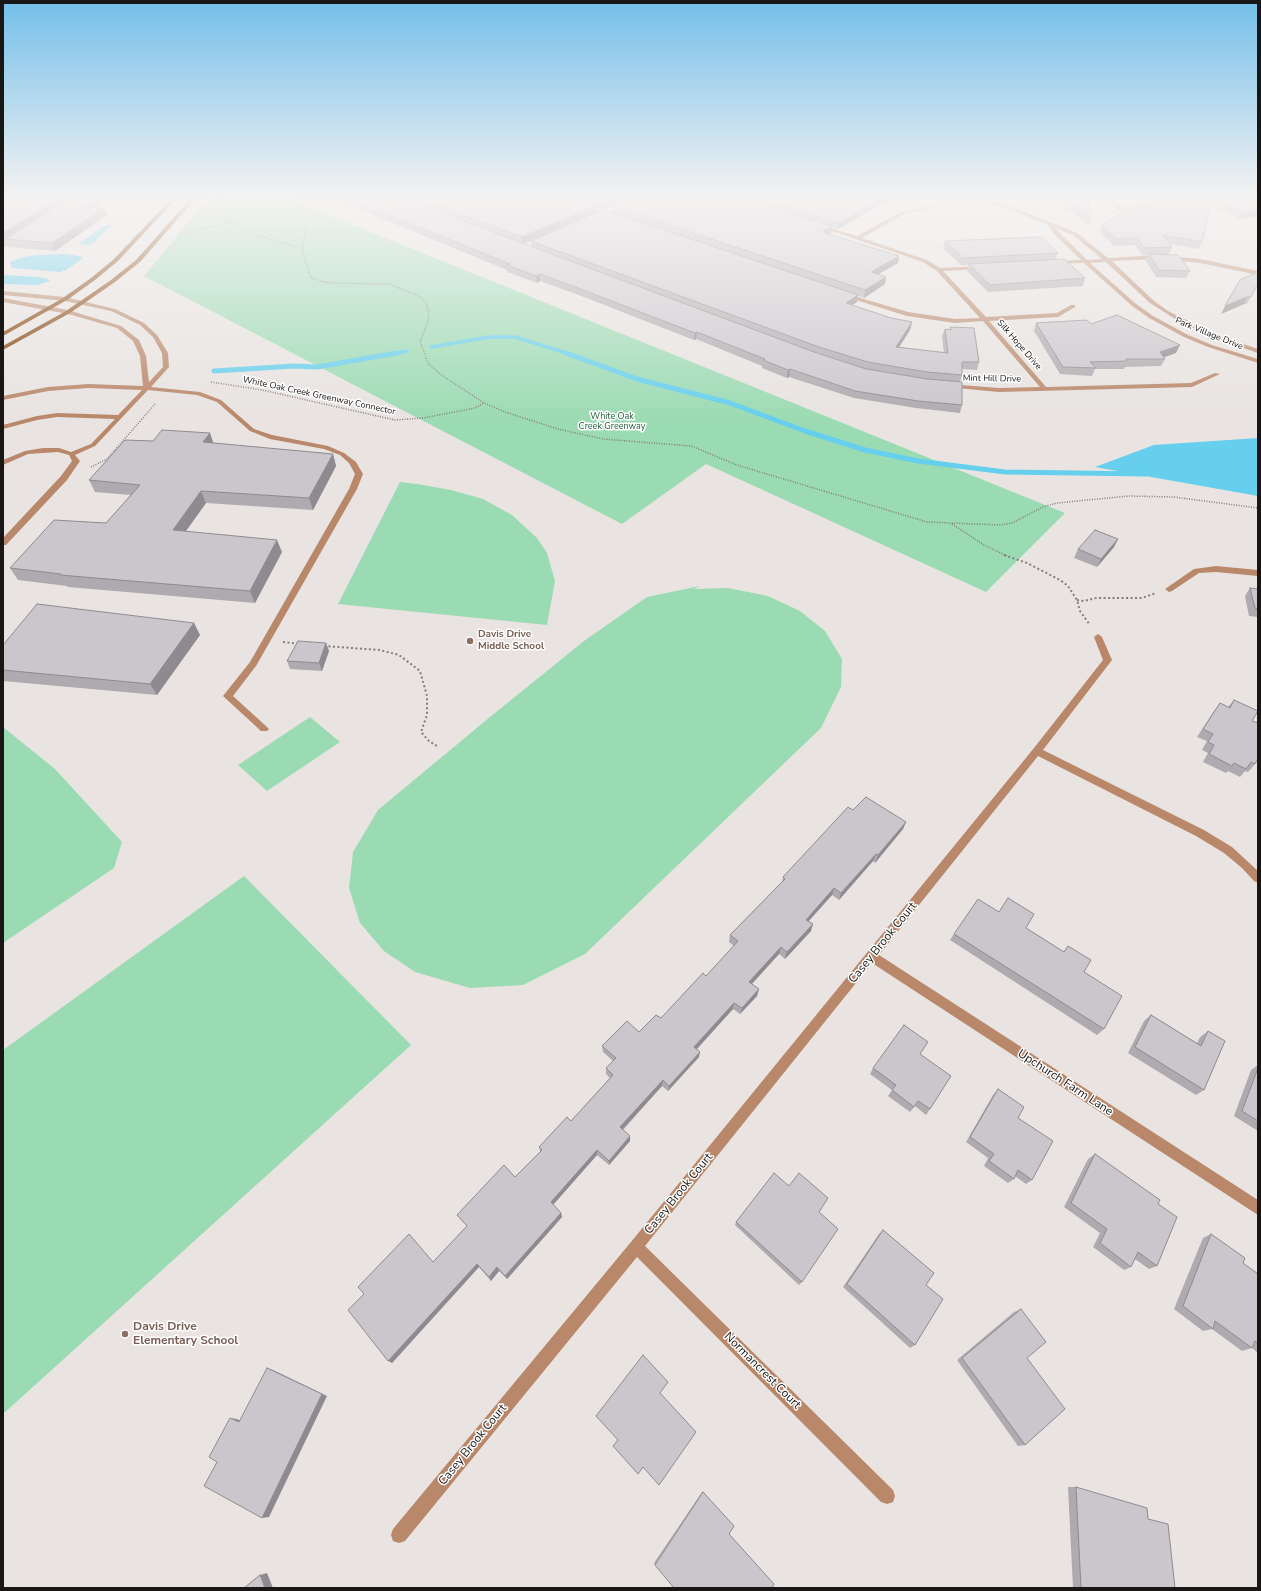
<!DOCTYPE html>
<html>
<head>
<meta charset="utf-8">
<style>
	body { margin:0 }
	#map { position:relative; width:1261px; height:1591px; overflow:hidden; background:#e9e4e1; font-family:"Nunito Sans",sans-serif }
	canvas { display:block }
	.frame { position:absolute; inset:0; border:4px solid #191716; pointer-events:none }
</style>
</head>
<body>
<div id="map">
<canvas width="1261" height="1591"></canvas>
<div class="frame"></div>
</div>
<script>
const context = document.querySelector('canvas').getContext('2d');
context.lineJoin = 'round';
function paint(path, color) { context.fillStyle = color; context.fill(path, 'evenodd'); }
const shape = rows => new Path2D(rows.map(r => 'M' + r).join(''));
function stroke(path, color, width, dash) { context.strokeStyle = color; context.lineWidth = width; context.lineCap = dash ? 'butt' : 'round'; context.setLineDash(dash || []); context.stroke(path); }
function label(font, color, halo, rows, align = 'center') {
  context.font = font + ' "Nunito Sans",sans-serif'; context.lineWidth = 3; context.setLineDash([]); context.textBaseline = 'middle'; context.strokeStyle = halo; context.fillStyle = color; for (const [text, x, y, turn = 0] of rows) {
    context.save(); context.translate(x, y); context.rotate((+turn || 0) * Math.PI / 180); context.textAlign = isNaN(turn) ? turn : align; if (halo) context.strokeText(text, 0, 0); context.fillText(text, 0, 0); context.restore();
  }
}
paint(shape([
	[210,197,284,197,1065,513,986,592,706,464,622,524,144,276],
	[400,482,417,484,451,490,483,499,512,515,537,538,547,553,555,581,547,625,338,604],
	[700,586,694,589,728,588,768,596,800,611,825,631,842,659,841,687,821,728,585,954,523,985,470,988,415,972,384,951,360,923,349,888,353,852,378,810,490,717,584,641,647,597],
	[310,717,340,742,267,791,238,765],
	[3,727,55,769,122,842,114,868,3,943],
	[244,876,411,1045,3,1414,3,1050]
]), '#9bdbb3');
paint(shape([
	[109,225,112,226,97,238,97,241,89,245,78,244,104,226],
	[65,254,79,256,82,257,82,259,66,270,60,272,12,268,10,262,24,257,36,255],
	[3,275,38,277,48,279,50,281,37,285,3,284],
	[1258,438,1258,496,1095,467,1154,445]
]), '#65cfed');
stroke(shape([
	[431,347,490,337,515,337,569,354],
	[391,354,407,351]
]), '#65cfed', 3.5);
stroke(shape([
	[566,353,637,379,730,403,805,431,865,450,918,461,1005,472,1146,474],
	[214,371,294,366,317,367,397,353]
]), '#65cfed', 5);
stroke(shape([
	[220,197,216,209,218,215,259,236,303,249,304,258,311,277,319,281,333,283,389,284,417,295,426,302,429,313,428,322,420,341,428,363,440,374,484,403,505,412,558,429,603,439,691,446,737,465,927,522,1000,525,1012,523,1043,507,1057,503,1129,496,1174,497,1258,508],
	[180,235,229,222],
	[303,249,308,210,318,204,338,197],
	[211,382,262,390,395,420,423,418,475,408,484,403],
	[91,467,107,459,156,403],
	[952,524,984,545,1007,556]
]), '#817d7b', 1.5, [1, 1.5]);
stroke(shape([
	[1004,555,1027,563,1060,580,1068,586,1077,600,1080,611,1090,625],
	[1077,600,1084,601,1096,598,1142,598,1156,593],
	[283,642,300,644],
	[324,646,380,650,399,655,420,671,427,696,427,715,421,732,429,741,437,746]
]), '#817d7b', 2, [2, 2.5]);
paint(shape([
	[553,197,561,197,614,216,610,217,553,197],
	[783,197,789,197,765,210,761,209,783,197],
	[968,197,976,197,1018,209,1077,233,1108,258,1160,255,1200,259,1258,271,1258,275,1200,263,1160,259,1112,261,1154,301,1168,311,1219,336,1258,349,1258,353,1215,338,1180,322,1150,303,1106,262,1090,263,1135,303,1153,316,1188,335,1212,345,1258,359,1258,363,1208,347,1184,337,1149,318,1131,305,1084,263,1052,264,1051,263,1054,261,1081,260,1055,235,1048,225,1014,211,968,197],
	[1055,228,1073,235,1102,259,1087,260,1055,228],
	[1109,197,1114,197,1117,203,1124,208,1141,214,1139,215,1120,210,1113,205,1109,197],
	[931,206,933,208,906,213,862,238,927,260,940,268,984,266,984,268,982,269,943,271,986,317,1057,313,1071,305,1075,305,1075,307,1058,317,989,321,1046,387,1191,383,1215,373,1220,374,1192,387,999,392,946,387,945,386,948,384,999,388,1040,387,983,321,955,323,907,316,843,296,843,294,847,294,908,312,955,319,980,318,937,271,923,262,817,226,821,225,857,236,903,211,931,206],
	[16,235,21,236,3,248,3,244,16,235],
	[3,291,65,297,115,309,144,323,157,335,168,353,169,367,151,387,200,392,221,400,254,429,272,435,328,446,344,453,356,462,363,474,357,489,256,666,233,696,267,727,269,729,267,731,261,731,223,696,250,662,349,489,355,474,349,463,340,455,324,449,270,439,250,431,217,402,197,395,148,390,95,446,75,455,80,461,67,480,6,545,3,545,3,538,61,476,72,461,69,455,58,452,28,454,3,465,3,460,25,451,43,448,59,448,71,452,91,444,115,419,57,417,37,420,3,429,3,425,37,416,57,413,118,415,142,390,88,388,48,391,3,400,3,396,48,387,88,384,143,386,140,356,133,341,117,328,68,314,3,302,3,298,68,310,121,326,139,340,146,356,149,382,163,367,162,353,153,337,140,325,111,311,65,301,3,295,3,291],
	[1216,566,1258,570,1258,576,1216,572,1199,573,1172,591,1169,592,1165,589,1194,569,1216,566],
	[1098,634,1102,637,1112,660,1043,750,1204,830,1232,847,1258,871,1258,883,1254,881,1242,868,1224,853,1196,836,1038,756,879,955,1258,1200,1258,1215,872,963,645,1246,893,1490,895,1496,893,1502,887,1504,881,1502,637,1257,405,1541,399,1543,393,1541,391,1535,393,1529,631,1242,1034,748,1103,660,1094,637,1098,634]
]), '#b98769');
paint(shape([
	[173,197,178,197,118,261,95,280,67,300,3,336,3,332,63,298,91,278,114,259,173,197],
	[192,197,197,197,140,262,115,282,70,313,3,350,3,346,66,311,111,280,136,260,192,197]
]), '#803b00');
paint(shape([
	[105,197,94,208,104,208,107,215,55,251,8,247,5,241,3,242,9,200,45,203],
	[329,197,779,197,764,205,771,207,772,202,894,197,838,229,832,228,831,233,829,234,898,263,878,274,885,284,864,298,858,296,857,302,852,305,891,318,912,322,910,330,899,347,944,353,942,336,945,329,950,330,950,327,979,362,977,370,962,369,962,375,960,382,962,405,960,413,916,408,854,398,789,377,787,378,762,368,762,366,696,339,694,340,576,294,540,281,537,283,507,272,507,270],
	[612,206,612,213,604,210],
	[595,208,603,210,531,241,532,247,524,244,595,213],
	[1052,197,1088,197,1091,218,1089,225],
	[1146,197,1253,197,1258,201,1258,216,1240,219,1211,205,1202,242,1199,249,1170,244,1172,247,1169,254,1190,271,1186,278,1156,277,1146,261,1149,255,1142,255,1135,245,1114,246,1100,232,1102,225,1135,208,1137,203],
	[945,241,1058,253,1056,259,1085,278,1083,286,988,292,967,271,969,265,961,265,943,248],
	[1258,283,1247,304,1244,304,1221,314],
	[1036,323,1091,324,1176,353,1164,357,1165,359,1161,366,1125,367,1124,369,1095,369,1092,376,1060,374,1034,331],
	[210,433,213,443,333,454,336,466,313,510,206,503,186,531,282,552,255,603,68,587,67,586,18,580,10,568,106,523,131,495,95,492,89,480,153,441],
	[1118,539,1114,547,1097,567,1074,558,1078,549],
	[1250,588,1258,589,1258,617,1249,616,1245,596],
	[194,623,200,635,157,695,3,681,3,645],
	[326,643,329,651,322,671,290,669,287,661],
	[1234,700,1252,721,1255,764,1248,772,1245,771,1240,777,1228,771,1226,773,1203,762,1208,753,1202,750,1207,741,1197,737,1214,711,1220,703,1228,707],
	[853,810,906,822,903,829,875,863,873,861,839,900,832,895,809,921,811,931,785,959,779,954,752,984,759,989,757,996,740,1014,733,1009,697,1049,699,1057,668,1091,662,1086,623,1130,630,1136,630,1141,609,1165,597,1155,553,1205,561,1213,562,1217,507,1279,499,1271,491,1281,479,1267,392,1363,364,1294,433,1262,467,1226,457,1215,515,1177,540,1152,539,1147,571,1121,610,1078,606,1074,606,1068,613,1061,603,1052,602,1046,639,1032,661,1018,706,976,734,946,729,942,730,935,782,882,783,877],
	[1026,928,1064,952,1068,946,1084,972,1104,1029,1097,1035,950,940,954,934],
	[1151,1015,1197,1043,1200,1037,1208,1031,1204,1090,1196,1095,1128,1053,1144,1021],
	[920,1054,930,1109,926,1115,915,1106,910,1112,888,1096,892,1090,870,1074,873,1068],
	[1258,1065,1258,1131,1234,1116,1251,1070],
	[998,1089,1018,1118,1032,1180,1026,1184,1015,1176,1014,1179,1008,1183,984,1166,988,1158,966,1142,993,1095],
	[1095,1154,1158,1204,1157,1266,1149,1269,1135,1259,1131,1267,1124,1270,1093,1247,1100,1233,1064,1207,1088,1159],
	[819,1212,802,1282,799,1285,735,1225,736,1222],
	[883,1230,926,1285,915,1345,910,1348,843,1287,879,1234],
	[1211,1234,1243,1263,1258,1274,1258,1353,1252,1348,1242,1351,1212,1329,1203,1331,1174,1309,1203,1238],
	[1021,1309,1027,1358,1025,1445,1018,1446,957,1360,1014,1312],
	[1068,1487,1076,1487,1148,1519,1175,1588,1073,1588],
	[702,1492,703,1492,655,1565,654,1563]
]), '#adabaf');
paint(shape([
	[61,197,76,197,5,239,5,241,3,242,3,233],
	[95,197,105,197,88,214,85,207],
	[617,197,632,197,603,210,603,204],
	[767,197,779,197,762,206,763,200],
	[884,197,894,197,838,229,839,223],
	[595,206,595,213,523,244,522,237],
	[104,208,107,215,55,251,52,243],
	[1258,210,1258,216,1240,219,1244,212],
	[832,226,831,233,821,239,822,232],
	[899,256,898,263,870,279,871,272],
	[540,274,540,281,537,283,536,276],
	[886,277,885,284,864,298,865,290],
	[858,295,857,302,844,310,846,303],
	[1247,297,1244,304,1221,314,1225,306],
	[912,322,910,330,894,355,896,347],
	[697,332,696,339,694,340,695,333],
	[1180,345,1176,353,1159,359,1160,352],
	[790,369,789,377,787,378,788,370],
	[210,433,214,445,203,442],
	[333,454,336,466,313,510,309,498],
	[201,491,206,503,178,542,173,530],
	[1118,539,1114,547,1097,567,1101,559],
	[277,540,282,552,255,603,250,591],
	[194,623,200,635,157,695,150,684],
	[326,643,329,651,322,671,319,663],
	[906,822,903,829,875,863,878,855],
	[876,854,873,861,839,900,841,893],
	[834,888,832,895,804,926,806,920],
	[813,924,811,931,785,959,787,952],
	[781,947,779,954,748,988,749,982],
	[759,989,757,996,740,1014,742,1008],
	[734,1003,733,1009,693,1053,694,1047],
	[700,1052,699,1057,668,1091,669,1086],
	[663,1080,662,1086,620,1132,620,1127],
	[630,1136,630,1141,609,1165,609,1161],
	[597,1150,597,1155,552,1206,551,1202],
	[561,1213,562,1217,507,1279,505,1276],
	[477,1264,479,1267,392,1363,388,1361],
	[497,1267,499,1271,491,1281,489,1277],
	[267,1368,273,1370,327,1396,269,1517,262,1518],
	[230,1418,237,1419,245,1423,239,1422],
	[267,1573,273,1588,265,1588,260,1575]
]), '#8d8b8f');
const building = shape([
	[52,197,61,197,3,233,3,204,9,200,45,203,52,197],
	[73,197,95,197,85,207,104,208,52,243,5,239,73,197],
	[344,197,399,197,814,352,866,369,927,379,962,382,962,405,918,401,855,391,790,369,788,370,763,360,765,359,697,332,695,333,575,287,540,274,536,276,507,265,510,264,344,197],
	[415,197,568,197,595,206,522,237,415,197],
	[584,197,617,197,603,204,584,197],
	[631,197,739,197,832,226,822,232,899,256,871,272,886,277,865,290,612,206,631,197],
	[755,197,767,197,763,200,755,197],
	[780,197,884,197,839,223,772,202,780,197],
	[1063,197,1088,197,1091,218,1063,197],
	[1146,197,1253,197,1258,201,1258,210,1244,212,1213,198,1202,242,1163,235,1172,247,1144,248,1138,238,1116,239,1102,225,1131,207,1147,212,1150,211,1150,208,1137,203,1146,197],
	[604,210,858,295,846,303,891,318,912,322,896,347,948,353,945,329,951,330,950,327,974,328,979,362,962,362,962,375,927,372,868,362,819,347,531,241,604,210],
	[1041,237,1058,253,963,258,945,241,1041,237],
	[1149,254,1178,255,1190,271,1159,270,1149,254],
	[1064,259,1085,278,990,285,969,264,1064,259],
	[1258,272,1258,283,1251,297,1247,297,1225,306,1240,280,1258,272],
	[1117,315,1180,345,1160,352,1165,359,1126,359,1127,361,1090,362,1096,368,1063,367,1036,323,1087,320,1091,324,1117,315],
	[162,430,210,433,203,442,333,454,309,498,201,491,173,530,277,540,250,591,60,575,61,574,10,568,54,520,106,523,140,485,89,480,125,440,153,441,162,430],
	[1095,530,1118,539,1101,559,1078,549,1095,530],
	[1250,588,1258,589,1258,609,1255,608,1250,588],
	[37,604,194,623,150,684,3,670,3,645,37,604],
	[298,641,326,643,319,663,287,661,298,641],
	[1234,700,1258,711,1252,721,1258,723,1258,758,1255,764,1251,762,1246,769,1234,763,1232,766,1209,754,1214,745,1208,742,1213,734,1203,729,1220,703,1230,708,1234,700],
	[866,797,906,822,878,855,876,854,841,893,834,888,806,920,813,924,787,952,781,947,749,982,759,989,742,1008,734,1003,694,1047,700,1052,669,1086,663,1080,620,1127,630,1136,609,1161,597,1150,551,1202,561,1213,505,1276,497,1267,489,1277,477,1264,388,1361,348,1310,364,1294,358,1287,409,1234,433,1262,467,1226,457,1215,504,1165,515,1177,542,1150,539,1147,567,1117,571,1121,613,1075,606,1068,616,1058,602,1046,627,1021,639,1032,656,1015,661,1018,703,973,706,976,738,941,730,935,785,879,783,877,848,807,853,810,866,797],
	[1008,898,1034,914,1026,928,1064,952,1068,946,1091,960,1084,972,1122,996,1104,1029,954,934,978,899,999,912,1008,898],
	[1151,1015,1201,1046,1208,1031,1225,1041,1204,1090,1135,1047,1151,1015],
	[904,1025,928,1042,920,1054,951,1076,930,1109,918,1101,914,1107,892,1090,896,1085,873,1068,904,1025],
	[1258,1068,1258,1121,1242,1111,1258,1068],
	[998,1089,1024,1107,1018,1118,1053,1141,1032,1180,1018,1170,1014,1179,989,1161,994,1154,970,1137,998,1089],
	[1095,1154,1160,1200,1158,1204,1177,1217,1157,1266,1138,1252,1131,1267,1100,1243,1107,1229,1071,1203,1095,1154],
	[774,1173,789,1186,799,1173,828,1198,819,1212,838,1229,802,1282,736,1222,774,1173],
	[883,1230,934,1273,926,1285,943,1299,915,1345,847,1284,883,1230],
	[1211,1234,1245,1258,1243,1263,1258,1274,1258,1343,1255,1341,1252,1348,1215,1321,1213,1329,1183,1306,1211,1234],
	[1021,1309,1046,1342,1027,1358,1065,1409,1025,1445,962,1358,1021,1309],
	[643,1355,668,1382,660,1393,696,1432,659,1485,643,1467,638,1474,613,1446,618,1440,596,1416,643,1355],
	[267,1368,322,1394,262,1518,204,1486,217,1462,209,1457,230,1418,239,1422,267,1368],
	[1076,1487,1147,1508,1148,1519,1168,1524,1175,1588,1081,1588,1076,1487],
	[703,1492,734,1526,729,1534,774,1584,772,1588,674,1588,655,1565,703,1492],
	[260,1575,265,1588,244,1588,260,1575]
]);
paint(building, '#c9c7cc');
stroke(building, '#8d8b8f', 1);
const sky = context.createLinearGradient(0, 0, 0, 420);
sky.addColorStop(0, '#73bfea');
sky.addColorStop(0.47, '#f5f3f2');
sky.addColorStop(1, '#f5f3f200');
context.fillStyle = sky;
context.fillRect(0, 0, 1261, 420);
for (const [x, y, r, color] of [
	[470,641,4,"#8d6e63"],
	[125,1334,4,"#8d6e63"]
]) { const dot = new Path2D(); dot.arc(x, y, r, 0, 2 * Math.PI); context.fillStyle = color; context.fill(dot); stroke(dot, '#fff', 1.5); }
label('9px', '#191716', '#fff', [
	["Park Village Drive",1209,334,22],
	["Silk Hope Drive",1019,345,49],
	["Mint Hill Drive",992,379,1],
	["White Oak Creek Greenway Connector",319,396,12]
]);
label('9px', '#1e5a3a', '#fff', [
	["White Oak",612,417],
	["Creek Greenway",612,427]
]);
label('bold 10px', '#785e54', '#fff', [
	["Davis Drive",478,635],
	["Middle School",478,647]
], 'left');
label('12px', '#191716', '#fff', [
	["Casey Brook Court",883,943,-51],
	["Upchurch Farm Lane",1065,1083,33],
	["Casey Brook Court",679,1194,-51],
	["Normancrest Court",762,1371,45],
	["Casey Brook Court",473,1445,-51]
]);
label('bold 12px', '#785e54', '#fff', [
	["Davis Drive",133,1327],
	["Elementary School",133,1341]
], 'left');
</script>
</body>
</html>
